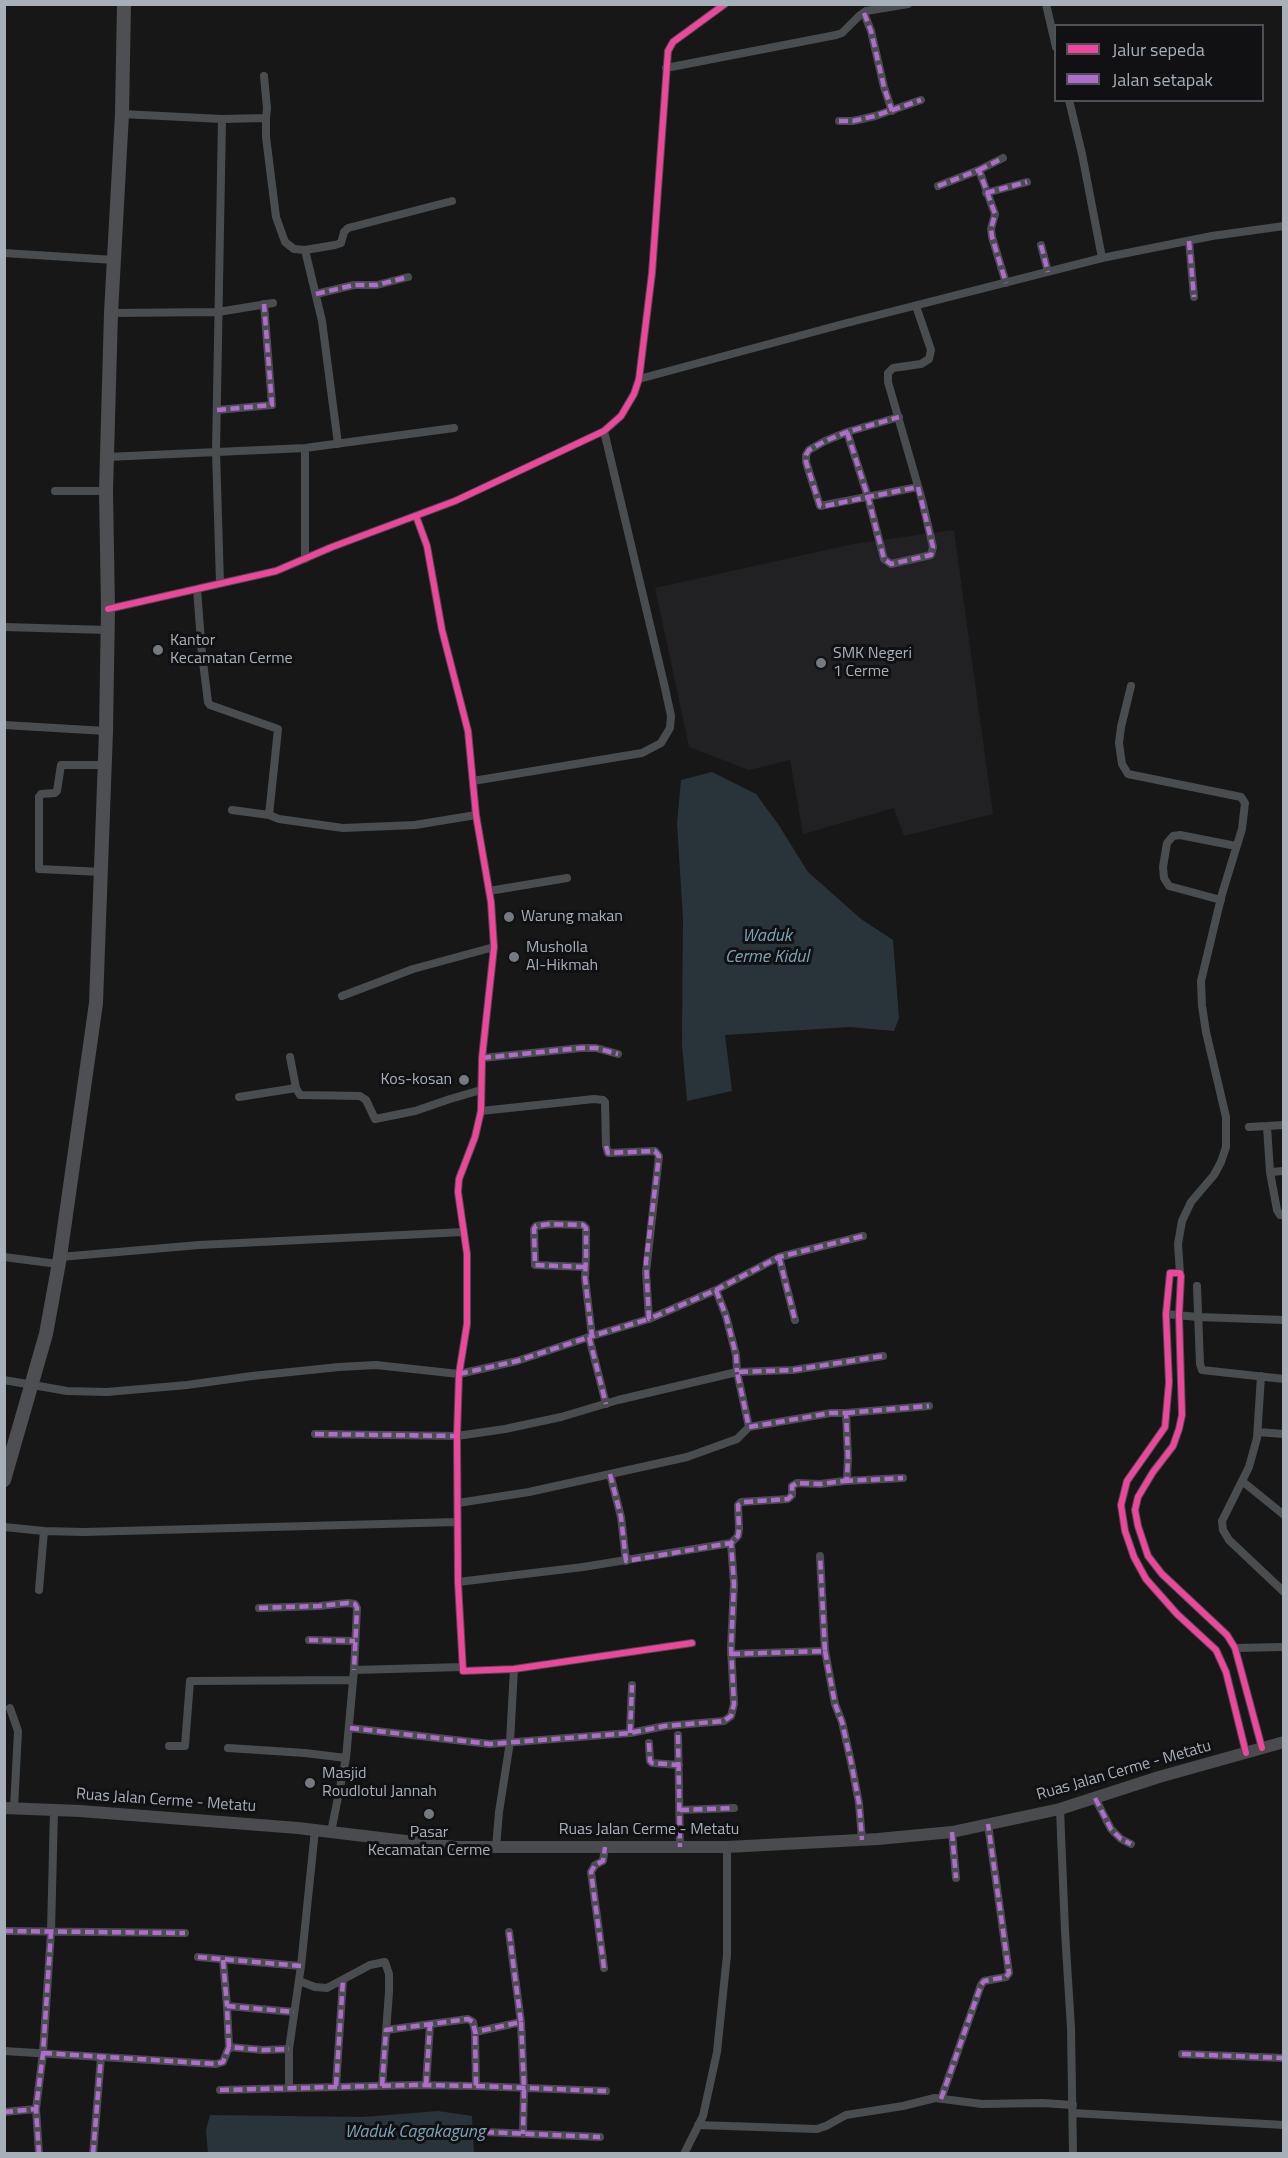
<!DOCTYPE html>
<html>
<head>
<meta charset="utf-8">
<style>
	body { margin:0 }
	#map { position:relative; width:1288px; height:2158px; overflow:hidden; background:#171717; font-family:"Titillium Web",sans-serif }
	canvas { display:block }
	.frame { position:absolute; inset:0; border:6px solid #a7afb9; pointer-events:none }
	.legend { position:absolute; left:1054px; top:24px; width:210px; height:78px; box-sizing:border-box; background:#111113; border:2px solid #4d5055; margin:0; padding:8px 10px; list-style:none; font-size:18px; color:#a7afb9 }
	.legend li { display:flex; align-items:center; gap:12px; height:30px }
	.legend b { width:30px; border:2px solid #4d5055 }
</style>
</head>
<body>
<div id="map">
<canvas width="1288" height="2158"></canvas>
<div class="frame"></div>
<ul class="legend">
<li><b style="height:8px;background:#ed469a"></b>Jalur sepeda</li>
<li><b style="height:8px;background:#b06ccc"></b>Jalan setapak</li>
</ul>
</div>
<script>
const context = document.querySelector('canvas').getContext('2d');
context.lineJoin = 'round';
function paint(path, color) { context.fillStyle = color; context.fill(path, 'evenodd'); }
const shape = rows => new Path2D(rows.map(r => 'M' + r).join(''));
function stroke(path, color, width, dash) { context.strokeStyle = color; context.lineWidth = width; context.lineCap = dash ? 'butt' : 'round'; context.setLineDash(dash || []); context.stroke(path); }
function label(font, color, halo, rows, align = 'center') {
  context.font = font + ' "Titillium Web",sans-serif'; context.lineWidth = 6; context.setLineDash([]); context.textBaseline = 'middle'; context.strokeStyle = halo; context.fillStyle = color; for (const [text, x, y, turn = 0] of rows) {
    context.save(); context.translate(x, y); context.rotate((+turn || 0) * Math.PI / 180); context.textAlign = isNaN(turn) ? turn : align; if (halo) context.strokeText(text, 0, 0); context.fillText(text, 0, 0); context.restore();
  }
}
paint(shape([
	[954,530,993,814,904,836,894,808,803,834,790,760,749,770,689,747,655,588,853,544]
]), '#212123');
paint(shape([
	[712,772,756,794,778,824,808,872,861,919,893,940,899,1018,894,1031,850,1027,725,1035,732,1091,687,1101,682,1044,683,919,677,824,681,780],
	[438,2111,472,2116,474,2153,208,2153,206,2130,210,2115,363,2117]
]), '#29343a');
stroke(shape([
	[1046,4,1056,47],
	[864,13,871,31,884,87,892,111],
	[666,68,836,35,842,33,859,16,866,11,908,4],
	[264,76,267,108,266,118],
	[1069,100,1082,154,1102,258],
	[122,114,222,119,266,118,266,137,276,217,285,242,294,249,305,250,335,245,341,243,344,232,348,228,452,201],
	[839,121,853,121,875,116,921,100],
	[979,170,1003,158],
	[938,186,979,170,995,214,991,229,992,237,1006,283],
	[986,193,1027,182],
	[1189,241,1194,297],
	[1041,245,1048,272],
	[305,250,322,321,338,444],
	[4,253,114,260],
	[316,294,354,285,377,285,408,277],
	[111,313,218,312,273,303],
	[639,379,843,324,1102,258,1212,236,1284,226],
	[217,410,272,405,264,304],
	[899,417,847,432,825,441,809,450,806,455,806,462,820,506,918,487],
	[847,432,868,497,884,559,891,564,931,555,933,547,922,500,888,382,888,373,893,368,921,364,929,359,931,350,916,306],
	[107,457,305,448,454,428],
	[55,491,106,491],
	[416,516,427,546,442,630,468,731,476,815,491,902,494,947,482,1058,481,1111,475,1137,459,1179,458,1192,467,1254,467,1324,459,1374,457,1436,458,1582,463,1671,514,1669,692,1643],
	[305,559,305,448],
	[220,583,216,451,222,119],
	[197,589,202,654,208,702,210,705,278,729,269,815,279,819,343,828,415,825,476,815],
	[108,609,276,571,332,547,455,501,604,431,621,416,634,394,639,379,652,273,668,51,673,42,725,4],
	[4,627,107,630],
	[1131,686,1121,727,1119,743,1122,764,1128,774,1241,797,1245,803,1242,829,1222,894,1201,981,1202,1006,1206,1032,1226,1117,1226,1147,1221,1162,1214,1175,1191,1202,1182,1221,1178,1244,1180,1273],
	[4,725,106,731],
	[473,781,642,753,661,743,670,728,671,716,665,688,604,431],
	[232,810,269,815],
	[102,872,39,869,39,797,41,794,55,793,57,791,61,765,105,765],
	[489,891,567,878],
	[1221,900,1169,886,1164,878,1163,867,1167,843,1173,836,1180,835,1236,846],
	[342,996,413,969,494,947],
	[290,1057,296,1088,300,1095,360,1096,366,1100,375,1119,415,1111,450,1099,481,1090],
	[482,1058,581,1048,596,1048,618,1054],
	[239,1097,296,1088],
	[481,1111,594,1099,603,1100,605,1102,606,1146,608,1153,655,1151,659,1156,646,1272,649,1319,716,1290,779,1257,863,1236],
	[1249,1127,1267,1126],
	[1284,1171,1270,1172,1277,1210,1280,1215,1284,1215],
	[1270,1172,1267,1126,1284,1125],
	[4,1257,58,1264],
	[60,1257,199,1245,463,1232],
	[779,1257,795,1320],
	[585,1267,535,1265,534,1229,536,1226,550,1224,583,1225,586,1228,586,1256,585,1278,592,1336,649,1319],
	[1197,1286,1200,1364,1202,1370,1284,1379],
	[1166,1314,1198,1317,1284,1320],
	[589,1337,606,1404],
	[1261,1376,1257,1438,1249,1467,1222,1521,1223,1530,1229,1540,1284,1592],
	[4,1380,67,1391,107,1392,187,1385,252,1376,339,1367,376,1365,459,1374,517,1361,592,1336],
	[846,1413,929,1406],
	[749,1427,737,1372,793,1370,883,1356],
	[1258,1432,1284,1434],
	[315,1434,457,1436,505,1429,561,1417,618,1400,737,1372,736,1355,726,1316,716,1290],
	[610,1474,621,1517,626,1561],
	[844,1481,903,1478],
	[1242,1481,1284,1515],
	[458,1503,529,1492,687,1457,737,1439,749,1427,831,1413,846,1413,848,1458,847,1478,844,1481,820,1484,797,1483,792,1486,792,1495,788,1499,741,1502,738,1505,739,1529,738,1536,731,1543,583,1567,458,1582],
	[4,1527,44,1531,84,1532,457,1522],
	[39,1590,44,1531],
	[259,1608,319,1606,348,1603,355,1604,357,1608,354,1670],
	[309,1640,355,1641],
	[1235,1648,1284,1647],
	[825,1651,835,1704,842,1722,851,1762,859,1803,862,1840],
	[731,1654,825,1651,820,1556],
	[10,1708,18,1731,14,1808],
	[350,1728,490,1744,630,1733,665,1726,724,1721,731,1716,734,1704,731,1648,734,1584,731,1543],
	[630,1733,632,1685],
	[678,1735,680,1847],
	[649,1743,650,1761,652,1763,679,1765],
	[169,1746,185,1746,190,1681,353,1680],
	[228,1748,305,1753,346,1758],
	[1246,1753,1226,1672,1216,1650,1177,1614,1146,1579,1134,1557,1125,1531,1121,1505,1127,1481,1165,1427,1169,1382,1166,1314,1170,1273,1180,1273,1181,1276,1179,1315,1182,1415,1179,1429,1173,1446,1153,1472,1138,1497,1135,1510,1138,1526,1148,1556,1162,1574,1227,1635,1235,1648,1262,1748],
	[1095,1798,1111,1829,1121,1839,1131,1844],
	[1060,1809,1065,1931,1071,2028,1073,2154],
	[680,1810,734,1808],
	[331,1832,346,1758,354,1670,463,1667],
	[952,1832,956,1878],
	[496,1847,499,1812,510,1742,514,1669],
	[4,1931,185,1933],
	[198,1957,301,1966],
	[223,1960,227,2006],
	[604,1968,591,1872,595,1865,603,1861,605,1847],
	[299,1981,315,1987,327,1988,370,1965,385,1962,389,1974,389,1992,382,2086],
	[521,2022,524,2088,523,2134],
	[386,2030,468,2019,473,2022,475,2032,521,2022,509,1932],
	[229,2047,227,2006,294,2012],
	[4,2051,216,2064,223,2062,229,2047,263,2050,289,2049],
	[1182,2054,1284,2058],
	[426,2085,430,2025],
	[336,2086,343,1980],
	[476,2086,606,2091],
	[289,2087,289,2049,301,1966,315,1830],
	[220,2090,415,2085,476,2086,475,2032],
	[941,2099,981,1985,984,1981,1006,1977,1009,1973,988,1824],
	[4,2112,36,2109],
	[1073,2113,1284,2125],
	[698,2125,817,2129,826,2126,846,2115,903,2106,935,2098,982,2104,1042,2103,1073,2105],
	[485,2132,600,2137],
	[39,2154,36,2109,43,2053,51,1932,54,1810],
	[93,2154,101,2057],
	[684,2154,703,2116,717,2052,727,1955,727,1847]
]), '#4a4d50', 8);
stroke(shape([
	[4,1808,80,1811,298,1828,455,1847,727,1847,878,1839,952,1832,1060,1809,1159,1777,1284,1742]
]), '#494b4e', 12);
stroke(shape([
	[4,1480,46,1334,60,1257,96,1003,106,731,108,609,106,491,111,313,122,114,124,4]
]), '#4d4f52', 14);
stroke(shape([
	[864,13,871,31,884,87,892,111],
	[839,121,853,121,875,116,921,100],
	[979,170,1003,158],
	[938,186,979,170,995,214,991,229,992,237,1006,283],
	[986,193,1027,182],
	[1189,241,1194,297],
	[1041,245,1048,272],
	[316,294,354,285,377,285,408,277],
	[217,410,272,405,264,304],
	[847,432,868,497,884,559,891,564,931,555,933,547,918,487,868,497,825,506,820,506,806,462,806,455,809,450,825,441,847,432,899,417],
	[482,1058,581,1048,596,1048,618,1054],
	[606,1146,608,1153,655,1151,659,1156,646,1262,649,1319,716,1290,779,1257,863,1236],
	[779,1257,795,1320],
	[585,1267,535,1265,534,1229,536,1226,550,1224,583,1225,586,1228,586,1256,585,1278,592,1336,649,1319],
	[716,1290,726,1316,736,1355,737,1372],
	[589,1337,606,1404],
	[459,1374,517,1361,592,1336],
	[846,1413,929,1406],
	[315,1434,457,1436],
	[610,1474,621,1517,626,1561,731,1543,738,1536,739,1529,738,1505,744,1502,788,1499,792,1495,792,1486,797,1483,820,1484,844,1481,847,1478,848,1458,846,1413,831,1413,749,1427,737,1372,793,1370,883,1356],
	[844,1481,903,1478],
	[259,1608,319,1606,348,1603,355,1604,357,1608,354,1670],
	[309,1640,355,1641],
	[825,1651,835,1704,842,1722,851,1762,859,1803,862,1840],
	[731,1654,825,1651,820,1556],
	[350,1728,490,1744,630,1733,665,1726,724,1721,731,1716,734,1704,731,1648,734,1584,731,1543],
	[630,1733,632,1685],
	[678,1735,680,1847],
	[649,1743,650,1761,652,1763,679,1765],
	[1095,1798,1111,1829,1121,1839,1131,1844],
	[680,1810,734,1808],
	[952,1832,956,1878],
	[4,1931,185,1933],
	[198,1957,301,1966],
	[223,1960,227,2006],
	[604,1968,591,1872,595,1865,603,1861,605,1847],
	[521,2022,524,2088,523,2134],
	[229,2047,227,2006,294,2012],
	[43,2053,216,2064,223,2062,229,2047,263,2050,289,2049],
	[1182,2054,1284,2058],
	[426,2085,430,2025],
	[336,2086,343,1980],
	[382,2086,386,2030,468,2019,473,2022,475,2032,521,2022,509,1932],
	[476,2086,606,2091],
	[220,2090,415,2085,476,2086,475,2032],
	[941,2099,981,1985,984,1981,1006,1977,1009,1973,988,1824],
	[4,2112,36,2109],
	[485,2132,600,2137],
	[39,2154,36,2109,43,2053,51,1932],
	[93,2154,101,2057]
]), '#b06ccc', 4.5, [9, 4.5]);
stroke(shape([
	[416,516,427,546,442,630,468,731,476,815,491,902,494,947,482,1058,481,1111,475,1137,459,1179,458,1192,467,1254,467,1324,459,1374,457,1436,458,1582,463,1671,514,1669,692,1643],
	[108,609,276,571,332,547,455,501,604,431,621,416,634,394,639,379,652,273,668,51,673,42,725,4],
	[1246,1753,1226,1672,1216,1650,1177,1614,1146,1579,1134,1557,1125,1531,1121,1505,1127,1481,1165,1427,1169,1382,1166,1314,1170,1273,1180,1273,1181,1276,1179,1315,1182,1415,1179,1429,1173,1446,1153,1472,1138,1497,1135,1510,1138,1526,1148,1556,1162,1574,1227,1635,1235,1648,1262,1748]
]), '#ed469a', 6);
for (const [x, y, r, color] of [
	[158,650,6,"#757a80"],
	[821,663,6,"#757a80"],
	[509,917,6,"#757a80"],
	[514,957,6,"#757a80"],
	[464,1080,6,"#757a80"],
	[310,1783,6,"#757a80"],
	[429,1814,6,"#757a80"]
]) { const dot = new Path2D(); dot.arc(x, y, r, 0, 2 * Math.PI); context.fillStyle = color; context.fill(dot); stroke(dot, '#111113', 2); }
label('16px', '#a7afb9', '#111113', [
	["Kantor",170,641],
	["Kecamatan Cerme",170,659],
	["SMK Negeri",833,654],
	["1 Cerme",833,672],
	["Warung makan",521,917],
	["Musholla",526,948],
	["Al-Hikmah",526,966],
	["Kos-kosan",452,1080,"right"],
	["Masjid",322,1774],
	["Roudlotul Jannah",322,1792],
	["Pasar",429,1833,"center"],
	["Kecamatan Cerme",429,1851,"center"]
], 'left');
label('16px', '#a7afb9', '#111113', [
	["Ruas Jalan Cerme - Metatu",1124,1771,-16],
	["Ruas Jalan Cerme - Metatu",166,1801,4],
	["Ruas Jalan Cerme - Metatu",649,1830]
]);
label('italic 18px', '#7ba3b6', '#111113', [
	["Waduk",767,937],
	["Cerme Kidul",767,958],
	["Waduk Cagakagung",415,2133]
]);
</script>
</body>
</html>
